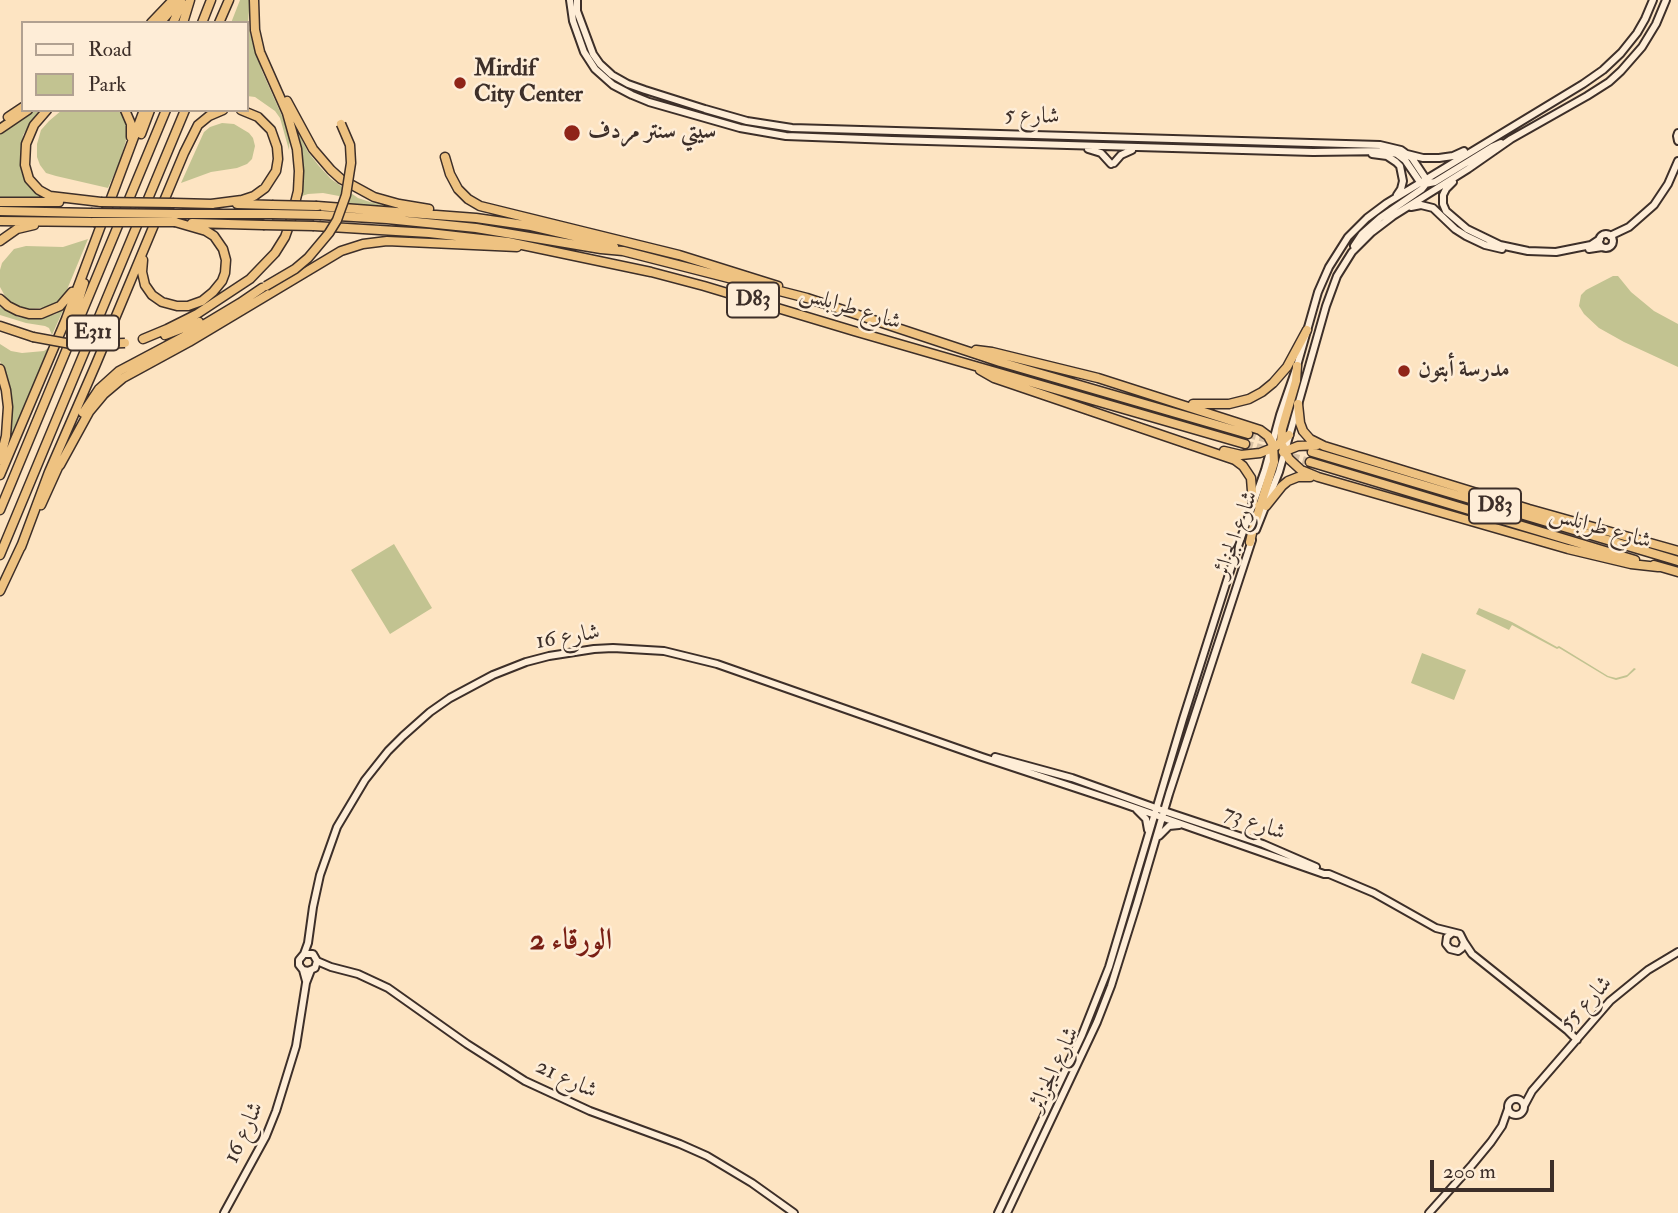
<!DOCTYPE html>
<html>
<head>
<meta charset="utf-8">
<style>
	body { margin:0 }
	#map { position:relative; width:1678px; height:1213px; overflow:hidden; background:#fde4c2; font-family:"IM FELL Double Pica",serif }
	canvas { display:block }
	.legend { position:absolute; left:21px; top:21px; width:228px; height:91px; box-sizing:border-box; background:#feedd7; border:2px solid #b1a191; margin:0; padding:9px 12px; list-style:none; font-size:21px; color:#3d2f29 }
	.legend li { display:flex; align-items:center; gap:14px; height:35px }
	.legend b { width:35px; border:2px solid #b1a191 }
	.scale { position:absolute; left:1430px; top:1160px; width:124px; height:32px; box-sizing:border-box; border:4px solid #3d2f29; border-top:0; padding-left:9px; font-size:21px; line-height:24px; white-space:nowrap; color:#3d2f29; -webkit-text-stroke:5px #feedd7; paint-order:stroke }
</style>
</head>
<body>
<div id="map">
<canvas width="1678" height="1213"></canvas>
<ul class="legend">
<li><b style="height:9px;background:#feedd7"></b>Road</li>
<li><b style="height:19px;background:#c2c391"></b>Park</li>
</ul>
<div class="scale">200 m</div>
</div>
<script>
const context = document.querySelector('canvas').getContext('2d');
context.lineJoin = 'round';
function paint(path, color) { context.fillStyle = color; context.fill(path, 'evenodd'); }
const shape = rows => new Path2D(rows.map(r => 'M' + r).join(''));
function stroke(path, color, width, dash) { context.strokeStyle = color; context.lineWidth = width; context.lineCap = dash ? 'butt' : 'round'; context.setLineDash(dash || []); context.stroke(path); }
function label(font, color, halo, rows, align = 'center') {
  context.font = font + ' "IM FELL Double Pica",Amiri,serif'; context.lineWidth = 5; context.setLineDash([]); context.textBaseline = 'middle'; context.strokeStyle = halo; context.fillStyle = color; for (const [text, x, y, turn = 0] of rows) {
    context.save(); context.translate(x, y); context.rotate((+turn || 0) * Math.PI / 180); context.textAlign = isNaN(turn) ? turn : align; if (halo) context.strokeText(text, 0, 0); context.fillText(text, 0, 0); context.restore();
  }
}
paint(shape([
	[240,0,250,0,248,22,251,37,262,71,290,134,289,150,280,118,275,111,255,97,247,96,247,23,231,23],
	[36,110,41,110,35,116,23,135,20,160,21,170,24,179,30,187,44,198,0,197,0,134],
	[62,110,119,110,126,119,128,129,127,137,120,161,108,188,56,176,46,173,40,165,37,157,37,144,41,130,49,121],
	[222,123,234,124,249,133,253,138,255,146,252,159,247,164,237,168,211,172,181,183,204,132,210,127],
	[295,126,308,152,319,166,331,179,358,198,370,202,395,208,351,205,339,196,323,193,308,194,302,196,298,200,302,171,299,140],
	[88,239,66,292,60,300,50,307,28,309,16,306,6,298,0,287,0,270,2,263,14,249,26,246,63,247],
	[1613,276,1618,276,1631,292,1654,311,1678,324,1678,367,1624,342,1599,328,1584,314,1579,306,1581,295,1586,290],
	[0,307,18,317,36,319,56,314,64,308,52,335,49,328,45,326,26,323,0,315],
	[0,344,11,351,22,353,44,351,48,348,8,447,10,430,11,389,0,361],
	[394,544,432,608,390,634,351,570],
	[1479,608,1512,622,1557,647,1559,646,1608,676,1616,678,1627,675,1634,668,1636,669,1627,677,1616,680,1607,677,1559,648,1557,649,1512,625,1509,630,1476,614],
	[1422,653,1466,670,1454,700,1411,683]
]), '#c2c391');
stroke(shape([
	[1248,434,1272,440],
	[1245,444,1310,462]
]), '#d7c0a3', 8, [8, 4]);
const secondary = shape([
	[570,0,573,21,584,52,595,69,613,85,632,95,649,102,740,128,786,136,892,140,1313,152,1386,151,1397,154,1405,160,1420,182],
	[577,0,577,11,593,54,600,64,612,75,628,84,645,90,705,109,747,121,792,128,1380,145,1401,150,1412,158,1426,179,1426,184,1422,189,1380,218,1362,234,1354,246],
	[1678,133,1677,136,1678,141],
	[1088,149,1101,153,1111,164],
	[1372,154,1387,156,1396,162,1400,166,1403,181,1401,189,1397,195],
	[1407,154,1423,158,1439,158,1453,156,1464,151],
	[1114,163,1121,155,1132,150],
	[1453,182,1446,189,1443,195,1443,204,1446,211,1467,229,1500,245,1528,251,1556,252,1591,245,1600,239],
	[1425,184,1435,182,1492,147,1501,143],
	[1411,207,1421,205,1433,208,1455,229,1466,236,1485,245,1502,249],
	'1599 241a7 7 0 1 1 14 0a7 7 0 1 1-14 0Z',
	[1610,236,1629,227,1654,205,1668,184,1678,161],
	[1589,249,1602,247],
	[1256,530,1279,472,1326,306,1337,276,1352,252,1372,232,1393,216,1468,169,1511,139,1587,96,1609,82,1621,71,1642,47,1656,24,1666,0],
	[995,757,1072,778,1164,811,1263,844,1316,867],
	[1137,810,1146,819,1148,830],
	[1159,836,1169,826,1179,825],
	[1464,942,1472,954,1567,1030,1577,1040],
	[304,954,308,943,313,907,320,875,337,827,365,780,388,751,403,736,430,712,450,698,493,675,526,662,549,656,594,649,613,648,664,651,717,664,982,757,1121,803,1324,874,1329,874,1374,893,1436,928,1460,934,1464,942,1462,948,1458,951,1450,949,1446,944,1447,937,1452,933],
	[317,961,331,967,358,974,388,988,467,1044,525,1081,590,1111,680,1144,707,1156,752,1183,794,1213],
	[303,970,308,971,315,968,317,961,313,954,304,954,299,960,299,965,303,970,306,981],
	'1508 1107a8 8 0 1 1 16 0a8 8 0 1 1-16 0Z',
	[1524,1106,1532,1091,1610,1001,1648,970,1678,952],
	[224,1213,266,1136,276,1111,296,1046,306,983,311,970],
	[998,1213,1082,1035,1109,967,1183,719,1237,549,1265,470,1280,415,1297,366,1318,292,1329,267,1348,237,1367,218,1387,203,1583,84,1603,70,1621,53,1637,33,1645,19,1653,0],
	[1007,1213,1097,1022,1111,986,1137,903,1169,794,1252,540],
	[1429,1213,1472,1165,1491,1142,1502,1126,1508,1109]
]);
const highway = shape([
	[151,23,173,0],
	[160,23,180,0],
	[173,23,182,3],
	[183,23,190,0],
	[202,23,211,0],
	[219,23,229,0],
	[287,101,313,149,331,170,341,179,374,197,399,204,429,209],
	[47,110,34,125,26,144,25,165,29,179,39,190,50,196,101,202],
	[125,110,131,124,131,137],
	[8,117,23,107],
	[0,129,28,110],
	[141,134,150,110],
	[445,157,450,174,458,189,468,199,480,206,679,255,778,286],
	[0,202,59,202],
	[174,203,213,204],
	[211,204,242,200,254,196,265,188,276,171,278,159,277,147,271,130,258,117,241,110],
	[237,204,272,205],
	[317,206,476,218,531,226,582,238,614,247],
	[0,211,91,213],
	[175,214,272,214],
	[321,215,387,219,476,228,601,249,623,251,807,298,1000,362,1248,434],
	[0,221,93,222],
	[192,223,263,225],
	[314,226,429,233,508,242,651,272,704,286,854,331,1245,444],
	[0,241,17,229,34,225],
	[143,260,142,272,145,285,152,295,162,302,177,306,188,306,202,301,213,292,222,281,225,273,226,260,223,249,214,236,206,231,175,222],
	[0,299,8,306,18,311,29,314,41,314,60,306,72,292],
	[0,326,33,337],
	[73,328,75,312,84,283],
	[165,335,199,322],
	[143,339,167,329,197,314,250,279,275,253,285,237,290,223,298,191,299,171,297,149,287,113,260,52,255,30,254,0],
	[976,350,992,352,1098,378,1260,430,1268,436,1273,445,1274,462,1253,529,1250,542],
	[1297,366,1296,381,1282,429,1281,443,1289,459,1301,470,1318,477,1568,549,1631,564,1658,567],
	[0,369,6,390,8,407,6,436,0,460],
	[980,370,994,378,1235,460,1243,466,1251,478,1253,504],
	[1193,404,1229,404,1249,399,1262,392,1273,383,1287,367,1307,330],
	[1298,404,1300,423,1303,431,1310,439,1324,446,1529,509,1678,551],
	[83,413,99,389,119,371,185,336,240,303,262,288],
	[1224,451,1241,455,1260,453,1275,447,1289,435],
	[1283,452,1298,446,1317,445],
	[1312,452,1678,561],
	[1310,462,1635,560],
	[60,465,89,412,104,394,123,378,189,342,341,251,363,244,387,241,517,247],
	[0,475,66,319,144,110],
	[41,505,60,463],
	[1266,506,1282,486,1288,481,1298,477,1310,477],
	[0,510,166,110],
	[21,547,49,472,96,364,184,153,198,125,209,116,223,110],
	[0,555,185,110],
	[1654,565,1678,572],
	[0,591,23,542]
]);
stroke(secondary, '#3d2f29', 10);
stroke(highway, '#3d2f29', 11);
stroke(secondary, '#feedd7', 6);
stroke(highway, '#eec281', 8);
const highwayBridge = shape([
	[101,202,174,203],
	[272,205,317,206],
	[91,213,175,214],
	[272,214,321,215],
	[93,222,175,222],
	[263,225,314,226],
	[266,286,295,269,308,258,329,233,337,220,346,195,351,163,350,145,341,124],
	[33,337,71,344,97,344,125,343]
]);
stroke(highwayBridge, '#3d2f29', 11, []);
stroke(highwayBridge, '#eec281', 8);
for (const [x, y, r, color] of [
	[460,83,7,"#8f2418"],
	[572,133,9,"#8f2418"],
	[1404,371,7,"#8f2418"]
]) { const dot = new Path2D(); dot.arc(x, y, r, 0, 2 * Math.PI); context.fillStyle = color; context.fill(dot); stroke(dot, '#feedd7', 2.5); }
for (const [x, y, w] of [
	[753,300,52],
	[93,333,52],
	[1495,506,52]
]) { const box = new Path2D(); box.roundRect(x - w / 2, y - 17.5, w, 35, 5); context.fillStyle = '#feedd7'; context.fill(box); stroke(box, '#3d2f29', 2); }
label('bold 21px', '#3d2f29', null, [
	["D83",753,300],
	["E311",93,333],
	["D83",1495,506]
]);
label('bold 23px', '#3d2f29', '#feedd7', [
	["Mirdif",474,70],
	["City Center",474,96],
	["سيتي سنتر مردف",588,133],
	["مدرسة أبتون",1418,371]
], 'left');
label('23px', '#3d2f29', '#feedd7', [
	["شارع 5",1032,117,2],
	["شارع طرابلس",850,309,17],
	["شارع طرابلس",1600,529,16],
	["شارع الجزائر",1237,535,-70],
	["شارع 16",568,638,-9],
	["شارع 73",1254,824,20],
	["شارع 55",1587,1004,-47],
	["شارع الجزائر",1055,1070,-65],
	["شارع 21",566,1080,25],
	["شارع 16",245,1133,-65]
]);
label('bold 30px', '#7a1f14', '#feedd7', [
	["الورقاء 2",571,943]
]);
</script>
</body>
</html>
